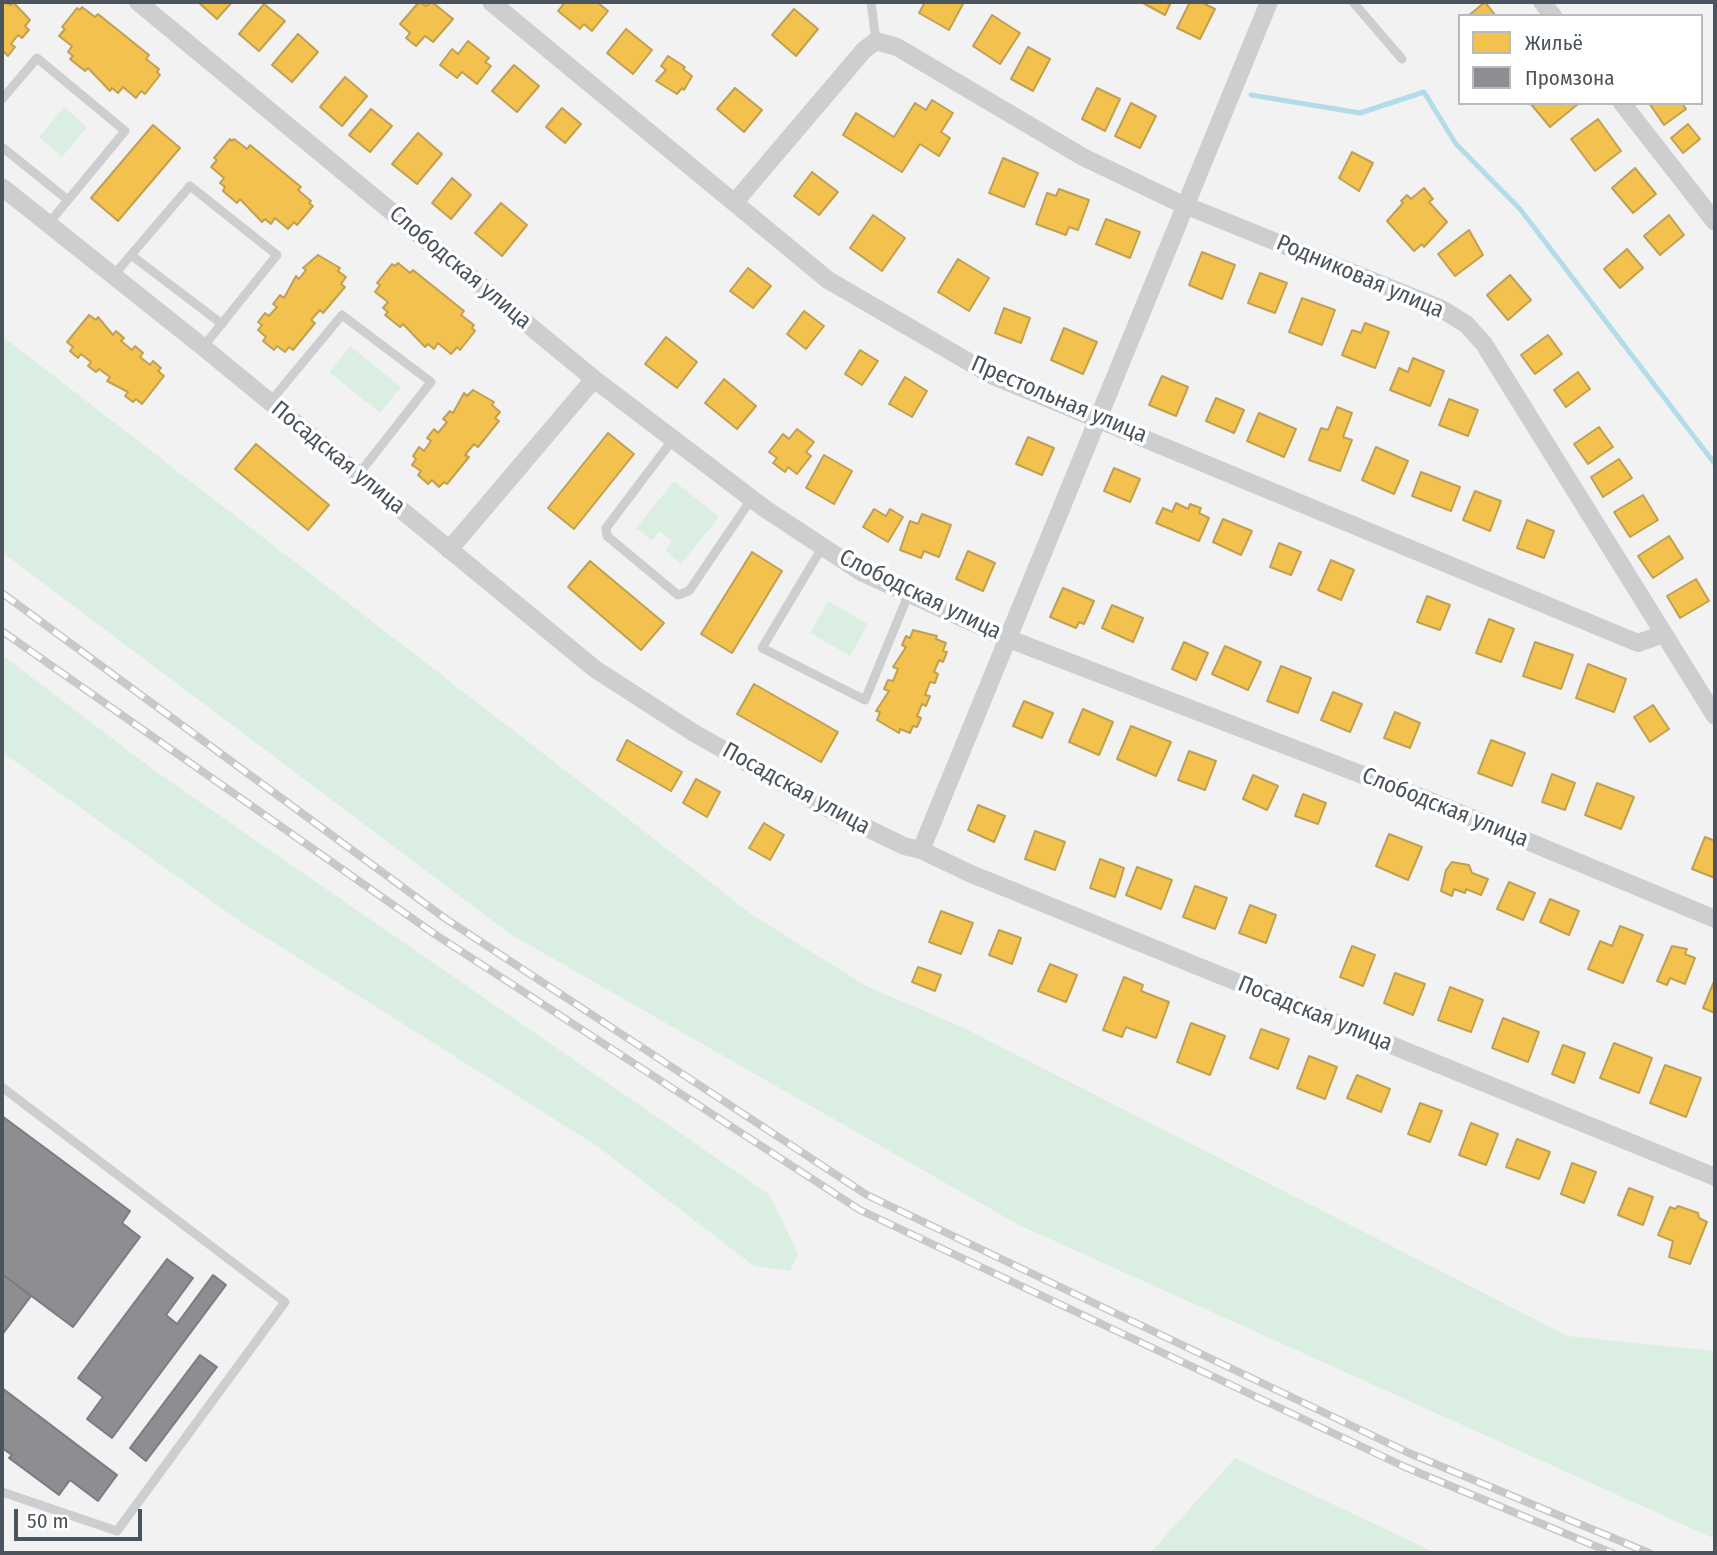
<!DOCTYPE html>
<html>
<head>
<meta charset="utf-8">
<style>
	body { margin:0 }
	#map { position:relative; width:1717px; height:1555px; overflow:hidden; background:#f3f2f2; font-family:"Fira Sans Condensed",sans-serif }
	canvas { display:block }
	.frame { position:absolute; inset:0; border:4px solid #4b545d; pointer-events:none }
	.legend { position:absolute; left:1458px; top:14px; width:245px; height:91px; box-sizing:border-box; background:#fff; border:2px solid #b7bbbe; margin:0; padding:9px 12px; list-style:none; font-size:21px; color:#4b545d }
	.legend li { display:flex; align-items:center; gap:14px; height:35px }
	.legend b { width:35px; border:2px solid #b7bbbe }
	.scale { position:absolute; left:14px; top:1509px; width:128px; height:32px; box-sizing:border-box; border:4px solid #4b545d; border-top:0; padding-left:9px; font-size:21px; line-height:24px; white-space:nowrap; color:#4b545d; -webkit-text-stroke:5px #fff; paint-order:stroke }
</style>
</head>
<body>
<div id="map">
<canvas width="1717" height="1555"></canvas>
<div class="frame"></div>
<ul class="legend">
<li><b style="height:19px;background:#f2c14e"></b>Жильё</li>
<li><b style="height:19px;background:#8d8d92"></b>Промзона</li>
</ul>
<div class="scale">50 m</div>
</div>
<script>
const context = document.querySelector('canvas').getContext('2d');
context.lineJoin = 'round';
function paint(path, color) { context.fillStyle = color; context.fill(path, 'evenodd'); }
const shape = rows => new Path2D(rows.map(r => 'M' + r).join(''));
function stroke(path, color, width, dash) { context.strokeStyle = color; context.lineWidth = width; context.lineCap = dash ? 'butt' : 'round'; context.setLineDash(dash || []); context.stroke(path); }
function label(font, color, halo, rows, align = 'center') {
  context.font = font + ' "Fira Sans Condensed",sans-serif'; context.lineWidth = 7; context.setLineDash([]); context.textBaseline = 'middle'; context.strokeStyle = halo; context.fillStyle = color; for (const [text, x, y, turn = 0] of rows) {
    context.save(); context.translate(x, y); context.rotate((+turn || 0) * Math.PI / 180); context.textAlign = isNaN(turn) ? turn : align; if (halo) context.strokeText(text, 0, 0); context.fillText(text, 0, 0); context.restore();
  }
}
paint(shape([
	[64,107,87,127,62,157,39,137],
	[2,336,754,916,866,986,962,1027,1568,1336,1715,1351,1715,1539,1019,1225,510,934,2,552],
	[350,346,401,387,380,413,329,372],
	[674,481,719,517,681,564,665,550,672,541,660,531,652,541,636,528],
	[828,601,868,624,850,656,810,633],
	[2,655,158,773,770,1195,798,1254,790,1271,754,1266,597,1146,238,920,2,752],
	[1235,1458,1436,1553,1150,1553]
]), '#daefe2');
const homes = shape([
	[2,2,11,5,13,2,30,20,25,26,29,30,22,38,18,35,11,44,15,47,8,56,4,52,2,55,2,2],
	[198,2,232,2,217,19,198,2],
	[419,2,426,6,432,2,453,19,433,42,425,36,416,46,406,38,410,33,400,24,419,2],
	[565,2,597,2,608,11,592,31,584,24,580,29,558,11,565,2],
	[925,2,964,2,949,30,919,13,925,2],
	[1141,2,1171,2,1165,15,1141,2],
	[1190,2,1201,2,1215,9,1200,39,1177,28,1190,2],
	[1485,2,1496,16,1468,16,1485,2],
	[264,4,285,21,259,51,239,34,264,4],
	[82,7,95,17,98,14,149,55,146,59,159,69,157,72,160,75,145,94,141,91,136,98,123,87,118,93,112,88,110,91,88,68,85,71,70,59,73,56,68,52,72,46,59,36,65,29,62,27,77,8,80,10,82,7],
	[794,9,818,29,796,56,772,35,794,9],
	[992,15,1020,33,1000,64,973,46,992,15],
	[626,29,652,50,633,74,607,53,626,29],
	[298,34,318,52,292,82,272,65,298,34],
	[468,41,489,58,485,62,491,66,477,84,462,72,457,78,440,65,452,49,458,54,468,41],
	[1028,47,1050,59,1033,91,1011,79,1028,47],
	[668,56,685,67,683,69,692,76,684,90,682,88,677,94,656,81,666,70,661,66,668,56],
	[514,65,539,86,517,112,492,91,514,65],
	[345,77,367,96,342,126,320,107,345,77],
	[735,88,762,110,744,132,717,109,735,88],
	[1097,88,1120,99,1105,131,1082,119,1097,88],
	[932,100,953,113,941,132,950,138,939,156,920,144,902,172,843,135,856,113,894,137,915,103,926,110,932,100],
	[1131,103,1156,116,1140,148,1115,136,1131,103],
	[1530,103,1578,103,1578,104,1550,127,1530,103],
	[1649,103,1682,103,1686,109,1664,125,1649,103],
	[562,108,581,124,565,143,546,127,562,108],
	[371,109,392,126,370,152,349,135,371,109],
	[1598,119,1621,151,1595,171,1571,139,1598,119],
	[1688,124,1700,139,1683,153,1671,138,1688,124],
	[153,125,180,148,118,221,91,198,153,125],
	[418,133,442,154,417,184,392,164,418,133],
	[230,139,232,141,234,139,247,149,250,145,301,187,298,190,311,201,309,203,313,206,297,225,294,222,288,229,275,218,271,224,265,219,262,222,240,199,237,203,223,191,225,187,220,183,224,178,211,167,217,160,214,158,230,139],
	[1352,152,1373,163,1359,191,1339,178,1352,152],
	[1003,158,1038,173,1024,207,989,193,1003,158],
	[1635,168,1656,194,1633,213,1612,188,1635,168],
	[812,172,838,192,819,215,794,196,812,172],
	[452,178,471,195,451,219,432,203,452,178],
	[1424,188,1433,199,1429,202,1447,222,1424,247,1422,244,1414,251,1387,221,1403,203,1401,201,1407,195,1411,199,1424,188],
	[1059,189,1089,200,1078,230,1069,227,1066,235,1036,224,1047,193,1056,196,1059,189],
	[501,203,527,225,502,256,475,233,501,203],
	[873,215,905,238,882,271,850,248,873,215],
	[1669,215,1684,235,1660,255,1644,236,1669,215],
	[1106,219,1140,232,1130,258,1096,244,1106,219],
	[1469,230,1483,255,1455,276,1438,254,1469,230],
	[1627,249,1643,268,1620,288,1604,269,1627,249],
	[1202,252,1235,265,1222,299,1189,285,1202,252],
	[318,255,340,268,338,271,346,277,341,284,345,287,323,313,320,310,311,320,315,323,293,350,289,347,285,352,277,346,274,350,263,341,266,337,258,330,262,325,258,322,265,313,269,316,277,307,273,304,280,295,284,298,296,276,299,279,306,270,303,268,318,255],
	[958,259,989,278,969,311,938,292,958,259],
	[398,263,410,273,413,270,464,311,461,315,474,325,472,328,475,331,460,350,457,347,451,354,438,343,434,349,428,344,425,347,403,324,400,327,385,315,388,312,383,308,388,302,375,292,380,285,377,283,392,264,395,266,398,263],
	[748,268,771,286,753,308,730,291,748,268],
	[1260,273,1287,283,1275,313,1248,303,1260,273],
	[1510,275,1531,300,1508,320,1487,295,1510,275],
	[1302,298,1335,310,1322,345,1289,332,1302,298],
	[1004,308,1030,318,1021,343,995,333,1004,308],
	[804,311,824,326,806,349,787,334,804,311],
	[89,315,96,320,98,317,113,335,116,331,124,338,121,341,132,350,135,346,143,353,140,357,150,365,153,361,161,368,158,371,164,376,142,404,136,399,133,402,125,396,128,392,107,381,110,377,99,369,96,372,88,366,91,362,81,354,78,358,70,351,73,347,67,342,89,315],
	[1365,323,1389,332,1375,368,1342,355,1352,330,1361,333,1365,323],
	[1064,328,1097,342,1083,374,1051,360,1064,328],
	[1548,335,1562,354,1535,374,1521,355,1548,335],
	[666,337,697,362,677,388,645,364,666,337],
	[860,350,878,361,862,385,845,374,860,350],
	[1413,358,1444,371,1430,406,1390,390,1399,368,1408,372,1413,358],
	[1578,372,1590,389,1566,407,1554,390,1578,372],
	[1162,376,1188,387,1176,416,1149,405,1162,376],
	[905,377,927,391,912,417,889,404,905,377],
	[724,379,756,406,737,429,705,403,724,379],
	[473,390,494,402,492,405,500,412,495,418,499,421,478,447,474,444,465,455,469,457,447,484,444,482,439,487,432,480,428,484,418,475,421,471,412,465,416,459,413,456,419,447,424,451,431,441,427,438,434,429,438,433,447,422,443,419,450,411,453,413,464,393,467,396,473,390],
	[1216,398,1244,410,1234,433,1206,421,1216,398],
	[1449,399,1478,410,1468,436,1439,425,1449,399],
	[1337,407,1352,413,1343,437,1352,440,1340,471,1309,460,1321,428,1328,430,1337,407],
	[1259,413,1296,429,1284,457,1247,441,1259,413],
	[1599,427,1613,447,1588,464,1574,444,1599,427],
	[797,429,814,442,806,452,811,456,797,474,788,467,785,472,773,463,777,458,769,452,783,434,789,439,797,429],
	[608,433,634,454,574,529,548,508,608,433],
	[1028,437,1054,448,1042,475,1016,464,1028,437],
	[256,444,329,505,308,530,235,469,256,444],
	[1376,447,1408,461,1394,494,1362,480,1376,447],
	[824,455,852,471,834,504,806,488,824,455],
	[1619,459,1632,478,1603,497,1591,477,1619,459],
	[1114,468,1140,479,1130,502,1104,491,1114,468],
	[1421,472,1460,487,1451,511,1412,496,1421,472],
	[1475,491,1501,501,1490,531,1463,520,1475,491],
	[1643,495,1658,520,1630,537,1614,512,1643,495],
	[1176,503,1188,509,1190,504,1201,508,1199,513,1209,518,1199,541,1156,523,1163,508,1172,512,1176,503],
	[874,509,886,516,890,509,903,517,888,542,863,527,874,509],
	[922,514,951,525,939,557,924,551,921,558,900,550,910,521,918,524,922,514],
	[1223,519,1252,531,1241,555,1213,542,1223,519],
	[1527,520,1554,531,1544,558,1517,548,1527,520],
	[1669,536,1683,558,1653,578,1638,556,1669,536],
	[1279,543,1301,552,1291,575,1270,567,1279,543],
	[968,551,995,563,983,591,956,579,968,551],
	[752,552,782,571,732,653,701,634,752,552],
	[1331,560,1354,570,1341,600,1318,590,1331,560],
	[590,561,664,623,641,650,568,587,590,561],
	[1696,579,1709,601,1680,618,1667,596,1696,579],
	[1063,588,1094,601,1084,624,1079,622,1076,628,1050,617,1063,588],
	[1427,596,1450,605,1440,630,1417,622,1427,596],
	[1112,605,1143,618,1133,642,1102,628,1112,605],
	[1489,619,1514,629,1501,662,1476,653,1489,619],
	[913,630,937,636,936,639,946,643,943,651,947,652,943,662,939,660,934,672,938,674,935,683,930,682,925,695,930,696,926,706,922,704,917,716,921,718,917,727,913,726,910,733,900,729,899,733,877,720,880,712,876,711,889,691,884,689,888,680,893,681,898,669,893,667,906,647,902,645,906,636,910,638,913,630],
	[1184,642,1208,653,1196,680,1172,669,1184,642],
	[1535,642,1573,655,1561,689,1523,676,1535,642],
	[1225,646,1261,662,1248,690,1212,674,1225,646],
	[1588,664,1626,679,1614,712,1576,698,1588,664],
	[1281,666,1311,678,1298,713,1267,701,1281,666],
	[754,684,838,732,821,762,737,714,754,684],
	[1333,692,1362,704,1350,732,1321,720,1333,692],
	[1024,701,1053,713,1042,738,1013,726,1024,701],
	[1653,705,1669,729,1650,742,1634,717,1653,705],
	[1083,709,1113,722,1099,755,1069,742,1083,709],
	[1395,712,1420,723,1410,748,1384,738,1395,712],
	[1131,726,1171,742,1156,776,1117,759,1131,726],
	[627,740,682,772,671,791,617,760,627,740],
	[1491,740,1525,753,1512,786,1478,773,1491,740],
	[1189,751,1216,761,1205,790,1178,780,1189,751],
	[1552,774,1575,783,1565,810,1542,802,1552,774],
	[1253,775,1278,786,1267,810,1243,799,1253,775],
	[696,779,720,792,707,817,683,803,696,779],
	[1597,783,1634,797,1621,829,1585,815,1597,783],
	[1303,794,1326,803,1318,824,1295,816,1303,794],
	[978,805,1005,816,994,842,968,830,978,805],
	[764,823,784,835,770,860,749,848,764,823],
	[1035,831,1065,842,1055,870,1025,859,1035,831],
	[1389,834,1422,847,1408,880,1376,866,1389,834],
	[1705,837,1715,841,1715,878,1692,869,1705,837],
	[1100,859,1124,868,1115,897,1090,888,1100,859],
	[1452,862,1469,865,1472,873,1488,879,1481,895,1466,889,1465,893,1454,889,1452,896,1441,891,1446,870,1452,862],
	[1137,867,1172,880,1161,909,1126,895,1137,867],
	[1509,882,1535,893,1523,920,1497,909,1509,882],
	[1195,886,1227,898,1215,929,1183,917,1195,886],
	[1550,899,1579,911,1569,935,1540,922,1550,899],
	[1250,905,1276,915,1266,943,1239,933,1250,905],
	[941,911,973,923,961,954,929,942,941,911],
	[1620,926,1643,935,1623,983,1588,969,1600,941,1612,946,1620,926],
	[999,930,1021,938,1012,964,989,955,999,930],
	[1352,946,1375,955,1363,986,1340,977,1352,946],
	[1672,946,1687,949,1685,954,1695,958,1685,984,1670,978,1667,985,1657,981,1672,946],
	[1050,964,1077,975,1066,1002,1038,991,1050,964],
	[918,967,941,975,935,991,912,982,918,967],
	[1395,973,1425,984,1413,1015,1384,1003,1395,973],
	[1124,977,1143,985,1141,991,1169,1002,1156,1038,1126,1027,1122,1037,1103,1030,1124,977],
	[1715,979,1715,1013,1703,1008,1715,979],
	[1450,987,1483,1000,1471,1032,1438,1020,1450,987],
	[1503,1018,1539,1032,1528,1062,1492,1048,1503,1018],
	[1191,1023,1225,1036,1210,1075,1177,1062,1191,1023],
	[1261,1029,1289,1039,1278,1069,1250,1058,1261,1029],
	[1614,1043,1652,1058,1639,1093,1600,1078,1614,1043],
	[1563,1045,1585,1053,1574,1083,1552,1074,1563,1045],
	[1309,1056,1337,1067,1325,1099,1297,1088,1309,1056],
	[1665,1065,1701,1078,1686,1117,1650,1103,1665,1065],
	[1357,1075,1390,1089,1381,1112,1347,1098,1357,1075],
	[1420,1103,1442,1111,1430,1142,1408,1134,1420,1103],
	[1471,1123,1498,1134,1486,1165,1459,1155,1471,1123],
	[1517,1139,1550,1152,1539,1179,1506,1167,1517,1139],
	[1572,1163,1596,1172,1584,1203,1561,1194,1572,1163],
	[1629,1188,1653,1197,1643,1225,1618,1215,1629,1188],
	[1678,1206,1698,1213,1699,1218,1707,1222,1690,1264,1669,1257,1673,1241,1658,1235,1670,1207,1675,1209,1678,1206]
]);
paint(homes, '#f2c14e');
stroke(homes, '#c0a052', 2);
const industry = shape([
	[2,1116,130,1211,122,1223,140,1237,73,1327,2,1274,2,1116],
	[167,1259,193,1278,166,1315,177,1324,213,1275,226,1285,112,1438,87,1419,103,1397,78,1378,167,1259],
	[2,1274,31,1296,2,1335,2,1274],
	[200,1355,217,1367,146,1461,130,1448,200,1355],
	[2,1388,117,1475,98,1501,70,1480,59,1495,9,1458,12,1455,2,1448,2,1388]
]);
paint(industry, '#8d8d92');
stroke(industry, '#797c82', 2);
stroke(shape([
	[1251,95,1360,113,1424,92,1456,144,1520,209,1715,464]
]), '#b2dce9', 5);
stroke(shape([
	[871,2,876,41],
	[1353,2,1402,59],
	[2,99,37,58,125,131,49,223],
	[2,147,68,200],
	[131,255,222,324],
	[113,276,190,186,277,255,203,347],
	[270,402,342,315,431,382,358,475],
	[674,438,606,528,607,536,678,595,689,591,752,498],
	[823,546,762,648,865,700,909,593],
	[2,1087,285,1302,117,1531,2,1492]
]), '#ccced0', 9);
stroke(shape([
	[138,2,594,379,764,508,861,572,1009,639,1433,802,1715,919],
	[491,2,828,280,993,376,1638,643,1663,634],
	[1542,2,1553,16],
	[1622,103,1715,222],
	[2,187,203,347,595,669,694,733,834,812,904,846,921,850,969,873,1715,1177],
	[735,202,864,50,876,41,897,47,1083,157,1177,202,1440,308,1466,324,1484,344,1715,716],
	[449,550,594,379],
	[921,850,1269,2]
]), '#ccced0', 18);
const rail = shape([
	[2,593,446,919,867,1195,1409,1453,1649,1553],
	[2,631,436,935,860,1210,1405,1467,1612,1553]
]);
stroke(rail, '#c7c8ca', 8);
stroke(rail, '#fff', 5, [16]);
label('23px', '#4b545d', '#fff', [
	["Слободская улица",460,268,40],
	["Родниковая улица",1360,277,23],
	["Престольная улица",1059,400,23],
	["Посадская улица",338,458,39],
	["Слободская улица",920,595,26],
	["Посадская улица",796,789,29],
	["Слободская улица",1445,808,22],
	["Посадская улица",1315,1014,22]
]);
</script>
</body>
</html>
